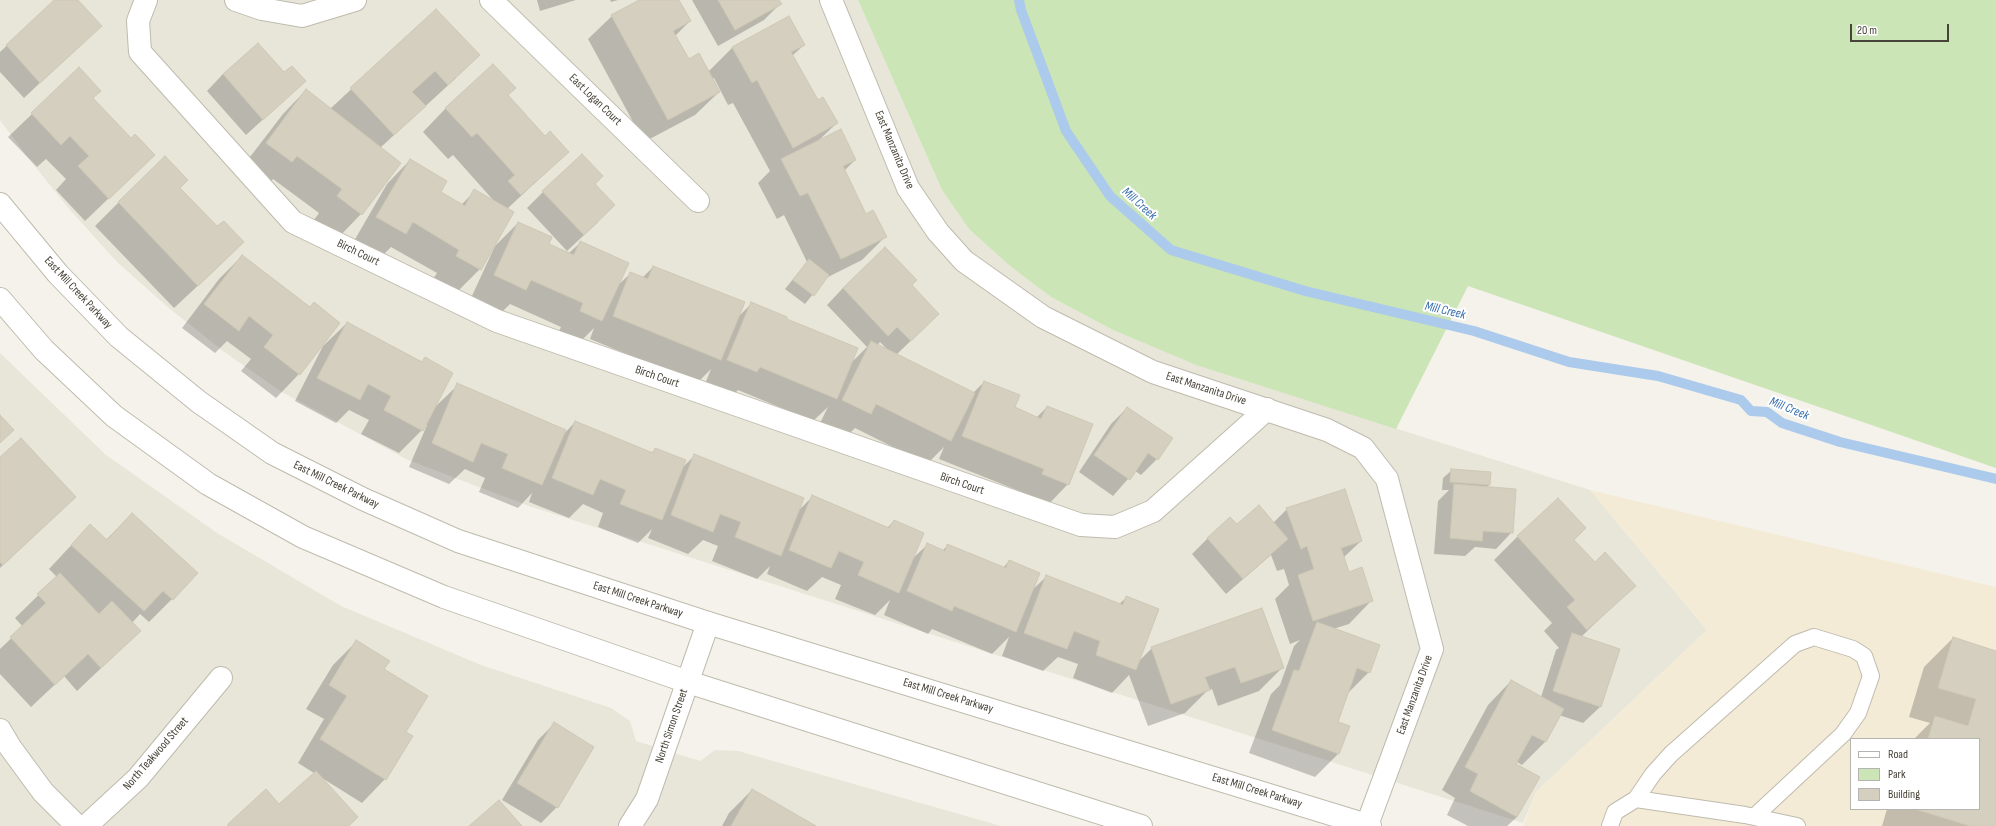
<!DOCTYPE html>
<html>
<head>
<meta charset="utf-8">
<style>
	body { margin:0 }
	#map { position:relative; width:1996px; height:826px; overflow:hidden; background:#f4f2ea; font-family:"Sofia Sans Condensed",sans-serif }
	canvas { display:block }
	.legend { position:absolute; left:1850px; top:738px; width:130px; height:72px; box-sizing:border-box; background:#fff; border:1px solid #b6b4b0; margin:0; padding:5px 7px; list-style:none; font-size:12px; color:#484339 }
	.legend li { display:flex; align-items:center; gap:8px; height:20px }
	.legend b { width:20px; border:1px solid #b6b4b0 }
	.scale { position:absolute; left:1850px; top:24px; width:99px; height:18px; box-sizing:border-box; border:2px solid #484339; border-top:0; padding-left:5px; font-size:12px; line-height:14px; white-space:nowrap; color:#484339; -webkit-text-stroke:3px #fff; paint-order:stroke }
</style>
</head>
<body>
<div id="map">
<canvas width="1996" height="826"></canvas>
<ul class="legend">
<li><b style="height:5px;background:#fff"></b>Road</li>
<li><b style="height:11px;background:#cbe5b6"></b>Park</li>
<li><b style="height:11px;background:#d5cfc0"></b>Building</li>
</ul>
<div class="scale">20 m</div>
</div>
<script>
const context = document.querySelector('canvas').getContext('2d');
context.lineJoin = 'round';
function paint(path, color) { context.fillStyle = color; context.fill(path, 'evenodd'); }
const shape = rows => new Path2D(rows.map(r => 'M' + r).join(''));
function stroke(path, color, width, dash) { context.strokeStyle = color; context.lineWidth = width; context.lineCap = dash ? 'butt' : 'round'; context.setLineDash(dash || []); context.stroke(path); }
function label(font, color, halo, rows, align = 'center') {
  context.font = font + ' "Sofia Sans Condensed",sans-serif'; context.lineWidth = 4; context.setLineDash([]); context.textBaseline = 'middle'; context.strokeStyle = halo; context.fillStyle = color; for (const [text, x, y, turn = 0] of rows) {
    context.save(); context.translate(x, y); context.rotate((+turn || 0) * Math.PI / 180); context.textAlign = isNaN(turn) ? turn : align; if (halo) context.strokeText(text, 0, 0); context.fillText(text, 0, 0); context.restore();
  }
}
paint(shape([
	[0,0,858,0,942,190,969,229,1010,266,1051,297,1113,330,1196,365,1590,490,1707,630,1536,792,1523,823,529,506,408,460,280,391,223,351,170,309,117,262,71,211,25,154,0,120],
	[0,353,106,455,217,533,341,606,481,665,611,708,630,721,636,741,700,761,715,750,738,751,1001,826,0,826]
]), '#e8e5d9');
paint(shape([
	[1590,490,1996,587,1996,826,1523,826,1536,792,1707,630],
	[1851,739,1979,739,1979,809,1851,809]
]), '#f4ebd7');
paint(shape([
	[858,0,1996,0,1996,468,1468,286,1396,429,1196,365,1113,330,1051,297,1010,266,969,229,942,190]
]), '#cbe5b6');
paint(shape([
	[56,0,76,0,100,26,24,98,0,72,0,52],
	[537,0,576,0,540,11],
	[610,0,618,0,611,2],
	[641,0,678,0,690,21,675,36,688,61,708,72,733,47,804,45,792,56,817,101,837,123,819,140,855,160,844,171,866,215,886,236,862,260,826,278,805,304,785,289,807,262,784,215,777,219,758,183,770,171,733,103,728,105,714,78,712,79,719,92,695,115,644,142,588,39,612,16],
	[692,0,778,0,780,4,764,20,718,46],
	[436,10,456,78,380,148,400,163,361,214,338,238,314,220,319,213,273,179,268,185,243,166,283,114,306,90,330,109],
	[79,69,130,178,85,221,56,190,66,179,46,159,37,167,8,137],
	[223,74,284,74,305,81,246,135,207,91],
	[507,96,545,137,568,152,507,209,480,269,456,293,433,279,437,273,391,247,381,257,354,241,387,184,410,160,439,192,461,205,475,191,494,201,453,155,448,159,423,132,446,108],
	[594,184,598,222,567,251,527,208,543,192],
	[179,188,217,228,219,266,174,308,95,226,119,202],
	[518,223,548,245,569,253,580,243,617,286,630,274,642,278,653,267,737,318,752,303,785,319,850,364,867,347,827,305,843,288,911,285,922,330,896,355,973,393,984,382,1014,408,1036,418,1047,407,1068,484,1045,508,1020,497,1022,492,939,459,944,447,927,464,855,428,847,436,820,423,828,407,813,421,738,390,733,395,705,384,711,369,697,383,590,339,594,328,578,344,557,335,561,327,510,304,502,312,471,298,495,246],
	[880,342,889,351,877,346],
	[242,256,309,308,314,303,339,323,299,374,276,398,241,371,251,359,227,341,215,353,182,328,219,279],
	[347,323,422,362,425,359,435,407,458,385,563,435,575,422,651,453,656,449,681,469,695,455,798,511,813,496,887,528,894,521,911,560,927,545,942,551,948,545,1003,568,1009,561,1031,591,1046,577,1119,604,1126,598,1138,662,1152,648,1282,668,1259,691,1218,706,1212,689,1207,691,1185,713,1148,726,1129,675,1112,693,1073,678,1078,664,1058,657,1043,671,1002,656,1009,637,992,654,932,629,928,634,884,615,890,600,875,615,835,599,841,585,822,577,807,591,767,574,770,566,757,579,712,561,718,546,703,540,688,554,648,538,652,529,638,543,598,527,603,513,583,504,569,518,529,502,532,493,518,508,479,492,485,478,465,469,449,484,409,467,427,425,425,425,422,430,399,453,361,434,369,420,349,410,336,423,295,401,323,346],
	[1127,408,1157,459,1141,475,1135,471,1113,496,1079,472,1111,424],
	[0,459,75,497,0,568],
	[1452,470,1489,485,1486,488,1512,532,1496,549,1475,547,1465,556,1434,554,1438,501,1449,490,1442,490,1443,478],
	[1287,509,1361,541,1343,558,1348,573,1372,600,1349,624,1333,629,1369,672,1346,695,1336,722,1348,727,1338,754,1315,777,1249,753,1271,694,1280,685,1294,646,1300,640,1290,644,1275,599,1289,585,1284,569,1277,571,1271,555,1226,594,1192,554,1208,538,1237,526,1273,523],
	[132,514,172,599,149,622,140,614,132,623,116,654,77,691,64,676,31,707,0,674,0,649,23,627,15,618,57,577,49,569,90,525,106,540],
	[1518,536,1573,540,1595,564,1634,586,1581,637,1618,649,1600,707,1583,723,1559,715,1545,742,1522,765,1517,762,1515,765,1517,817,1507,826,1468,826,1447,815,1455,798,1442,790,1488,705,1511,681,1541,697,1556,650,1559,648,1544,631,1552,623,1494,560],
	[1953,638,1996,652,1996,826,1882,826,1887,809,1979,809,1979,739,1914,739,1930,723,1909,717,1924,667],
	[357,641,383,669,404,732,385,779,362,803,322,778,348,826,227,826,266,790,279,805,314,773,298,763,324,719,306,709,333,665],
	[554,724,557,807,541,823,502,800,538,740],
	[752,790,814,826,722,826,729,813]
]), '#0003');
stroke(shape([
	[1019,0,1021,10,1066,131,1110,196,1171,250,1305,291,1474,331,1569,362,1658,376,1741,400,1751,411,1767,412,1782,423,1840,442,1996,479]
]), '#abcaec', 10);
const building = shape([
	[54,0,78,0,102,26,40,83,6,45,54,0],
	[639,0,679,0,691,21,673,31,689,59,699,53,720,92,668,120,611,15,639,0],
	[718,0,779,0,782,4,735,30,718,0],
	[436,9,480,55,448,85,435,71,412,92,426,106,394,135,350,88,436,9],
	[789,16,805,45,791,52,818,100,823,97,838,123,793,148,757,80,752,83,732,47,789,16],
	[258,43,284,72,292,66,306,81,263,120,223,74,258,43],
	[493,64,516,88,508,95,545,136,550,131,569,152,521,195,508,181,515,175,477,133,472,137,445,108,493,64],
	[79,67,101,91,93,98,131,138,135,134,155,155,109,199,78,166,89,156,70,136,61,145,31,113,79,67],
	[306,89,401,163,362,215,337,196,342,189,297,156,292,162,266,143,306,89],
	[841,129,856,160,843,166,866,214,873,210,887,237,841,259,808,193,800,196,781,159,841,129],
	[582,154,603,176,595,184,615,205,584,235,542,191,582,154],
	[165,156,188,180,180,188,217,226,224,221,244,242,198,286,118,202,165,156],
	[410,159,447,181,441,192,465,206,474,189,514,212,481,270,456,256,459,250,413,222,406,234,376,217,410,159],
	[518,222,552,237,549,244,574,255,580,241,629,263,602,321,580,311,583,303,531,280,526,290,494,275,518,222],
	[885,247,917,280,912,285,939,314,911,341,897,327,888,336,843,288,885,247],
	[242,255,310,307,314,302,340,323,300,375,264,347,273,335,249,316,239,331,204,304,242,255],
	[809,259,829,275,814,296,793,280,809,259],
	[653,266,745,302,721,360,613,316,630,272,648,279,653,266],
	[751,302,787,317,787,319,858,348,837,399,760,367,757,372,727,360,751,302],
	[347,322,422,362,425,357,453,373,423,431,384,410,391,396,368,384,360,400,317,378,347,322],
	[871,341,975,393,951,441,876,404,871,414,842,400,871,341],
	[984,381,1020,395,1015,407,1041,419,1047,406,1093,424,1069,485,1042,474,1044,469,962,436,984,381],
	[457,383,566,430,542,485,502,468,508,454,481,443,473,462,432,443,457,383],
	[1127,407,1173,438,1158,460,1148,453,1130,480,1094,455,1127,407],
	[0,415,14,430,0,443,0,415],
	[575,421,653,453,655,448,686,460,662,520,620,504,626,490,600,479,593,495,552,478,575,421],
	[21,438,76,497,3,565,0,562,0,457,21,438],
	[694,454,804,498,781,556,735,537,741,522,720,514,713,532,671,515,694,454],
	[1451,469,1491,472,1490,485,1450,482,1451,469],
	[1454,484,1516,489,1513,533,1483,531,1482,541,1450,538,1454,484],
	[1345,489,1362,541,1341,548,1349,572,1362,567,1373,601,1313,621,1298,575,1314,569,1307,546,1301,549,1286,508,1345,489],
	[812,495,889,528,894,520,924,533,899,593,858,575,864,562,839,551,831,568,789,550,812,495],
	[1558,498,1586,528,1574,540,1595,562,1605,552,1636,586,1587,630,1567,607,1575,600,1517,536,1558,498],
	[1259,505,1288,539,1243,579,1207,538,1230,517,1237,524,1259,505],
	[132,513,198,573,173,600,163,591,144,611,71,545,90,524,107,540,132,513],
	[927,543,945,551,947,544,1006,568,1009,560,1040,573,1016,632,954,606,952,611,907,591,927,543],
	[60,573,99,614,112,601,141,631,101,668,88,654,55,685,10,637,46,603,37,594,60,573],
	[1046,575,1123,605,1126,596,1159,609,1136,670,1096,655,1100,641,1074,631,1067,649,1024,633,1046,575],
	[1262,608,1284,668,1241,683,1235,667,1205,677,1210,690,1171,704,1151,647,1262,608],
	[1317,622,1380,645,1370,673,1357,668,1338,722,1350,726,1339,754,1272,730,1294,670,1299,671,1317,622],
	[1572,633,1620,649,1601,707,1553,691,1572,633],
	[1953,637,1996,651,1996,826,1970,826,1915,809,1979,809,1979,739,1928,739,1935,716,1968,726,1976,699,1938,688,1953,637],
	[356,640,390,661,384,669,428,696,406,732,413,736,386,780,320,739,347,696,329,685,356,640],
	[1511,680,1564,709,1546,742,1532,735,1516,764,1540,777,1517,817,1470,791,1478,774,1465,767,1511,680],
	[554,722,594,747,558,808,517,783,554,722],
	[316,771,358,817,349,826,229,826,228,824,266,789,279,804,316,771],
	[752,789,816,826,731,826,752,789],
	[499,800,522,826,469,826,499,800]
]);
paint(building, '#d5cfc0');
stroke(building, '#cfc8b4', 1);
const service = shape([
	[1636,799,1653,774,1671,754,1795,644,1814,637,1853,649,1864,656,1871,676,1858,713,1843,734,1755,816],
	[1610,826,1615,812,1636,799,1745,815,1797,826]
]);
const minor = shape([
	[146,0,138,21,140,52,293,222,497,321,1081,525,1115,527,1153,511,1267,409],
	[236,0,262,9,302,16,355,0],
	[491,0,698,201],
	[831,0,908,188,938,232,964,261,1043,317,1153,372,1327,430,1363,448,1387,479,1432,649,1367,825],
	[0,730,10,747,43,792,77,826],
	[86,826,138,778,221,678],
	[630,826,647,799,708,623]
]);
const tertiary = shape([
	[0,204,58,274,119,337,199,402,272,453,363,499,458,541,708,623,1370,826],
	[0,299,44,350,114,416,208,484,303,537,444,597,688,682,1141,826]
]);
stroke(service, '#bfbbad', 18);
stroke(minor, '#bfbbad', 24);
stroke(tertiary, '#bfbbad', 24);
stroke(service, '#fff', 16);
stroke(minor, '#fff', 22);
stroke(tertiary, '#fff', 22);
label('12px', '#484339', '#fff', [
	["East Logan Court",595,100,44],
	["East Manzanita Drive",894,150,67],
	["Birch Court",358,253,26],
	["East Mill Creek Parkway",78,293,47],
	["Birch Court",657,377,19],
	["East Manzanita Drive",1206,389,18],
	["Birch Court",962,484,19],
	["East Mill Creek Parkway",336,485,26],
	["East Mill Creek Parkway",638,600,18],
	["East Manzanita Drive",1415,695,-70],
	["East Mill Creek Parkway",948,696,17],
	["North Simon Street",672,726,-71],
	["North Teakwood Street",156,754,-49],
	["East Mill Creek Parkway",1257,791,17]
]);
label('italic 13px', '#376fae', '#fff', [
	["Mill Creek",1139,204,42],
	["Mill Creek",1445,311,13],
	["Mill Creek",1789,409,22]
]);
</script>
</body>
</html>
